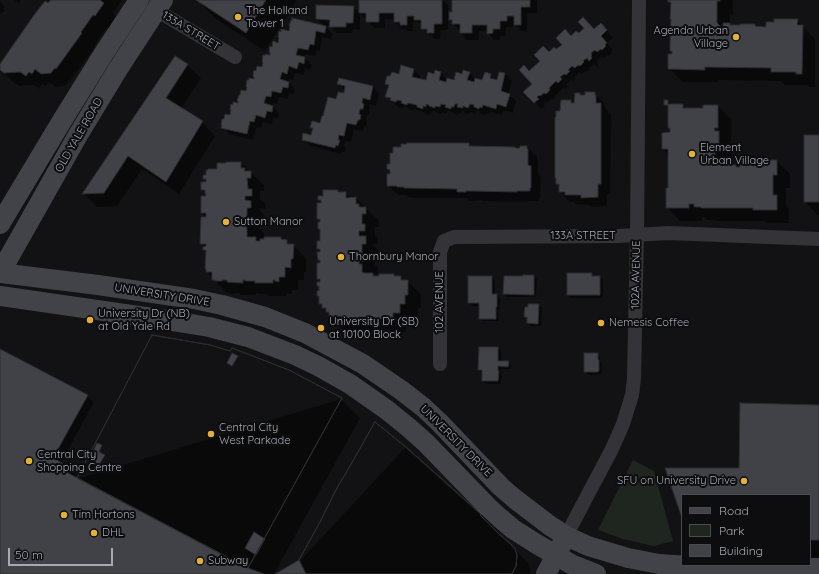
<!DOCTYPE html>
<html>
<head>
<meta charset="utf-8">
<style>
	body { margin:0 }
	#map { position:relative; width:819px; height:574px; overflow:hidden; background:#121214; font-family:Quicksand,sans-serif }
	canvas { display:block }
	.legend { position:absolute; left:681px; top:494px; width:130px; height:72px; box-sizing:border-box; background:#0d0d0f; border:1px solid #4a4b51; margin:0; padding:5px 7px; list-style:none; font-size:12px; color:#a5a9b3 }
	.legend li { display:flex; align-items:center; gap:8px; height:20px }
	.legend b { width:20px; border:1px solid #4a4b51 }
	.scale { position:absolute; left:8px; top:548px; width:105px; height:18px; box-sizing:border-box; border:2px solid #a5a9b3; border-top:0; padding-left:5px; font-size:12px; line-height:14px; white-space:nowrap; color:#a5a9b3; -webkit-text-stroke:3px #0d0d0f; paint-order:stroke }
</style>
</head>
<body>
<div id="map">
<canvas width="819" height="574"></canvas>
<ul class="legend">
<li><b style="height:5px;background:#424348"></b>Road</li>
<li><b style="height:11px;background:#1f2620"></b>Park</li>
<li><b style="height:11px;background:#414247"></b>Building</li>
</ul>
<div class="scale">50 m</div>
</div>
<script>
const context = document.querySelector('canvas').getContext('2d');
context.lineJoin = 'round';
function paint(path, color) { context.fillStyle = color; context.fill(path, 'evenodd'); }
const shape = rows => new Path2D(rows.map(r => 'M' + r).join(''));
function stroke(path, color, width, dash) { context.strokeStyle = color; context.lineWidth = width; context.lineCap = dash ? 'butt' : 'round'; context.setLineDash(dash || []); context.stroke(path); }
function label(font, color, halo, rows, align = 'center') {
  context.font = font + ' Quicksand,sans-serif'; context.lineWidth = 4; context.setLineDash([]); context.textBaseline = 'middle'; context.strokeStyle = halo; context.fillStyle = color; for (const [text, x, y, turn = 0] of rows) {
    context.save(); context.translate(x, y); context.rotate((+turn || 0) * Math.PI / 180); context.textAlign = isNaN(turn) ? turn : align; if (halo) context.strokeText(text, 0, 0); context.fillText(text, 0, 0); context.restore();
  }
}
paint(shape([
	[633,460,654,471,673,541,654,546,623,539,598,530]
]), '#1f2620');
paint(shape([
	[14,0,21,0,19,3],
	[52,0,122,0,113,13,116,17,108,29,107,27,94,46,95,47,70,81,69,81,65,86,56,87,49,82,46,86,42,84,39,89,34,85,19,86,12,81,0,69,0,66],
	[197,0,297,0,265,51,216,19],
	[360,0,443,0,448,6,448,13,453,13,453,0,535,0,537,1,537,13,527,13,527,31,522,31,513,23,513,27,506,27,506,36,500,36,500,40,494,40,488,33,488,31,479,31,479,40,467,40,461,33,461,31,448,19,448,30,441,30,440,39,435,39,431,35,429,35,418,22,413,22,413,31,408,31,405,29,402,29,395,22,395,20,385,19,385,28,374,28,360,13,360,30,353,29,352,33,337,33,330,26,324,26,333,34,331,39,322,37,320,51,317,50,315,56,305,54,304,58,312,65,310,70,305,68,304,75,295,73,293,80,289,79,288,82,295,89,294,94,289,93,288,99,279,97,277,104,273,103,272,106,279,113,278,118,273,117,272,124,263,122,261,128,257,127,253,140,229,134,223,127,270,56,272,48,279,44,290,32,325,27,317,19,353,7,360,13],
	[667,0,733,0,733,14,730,14,730,25,731,26,755,25,757,27,767,28,797,20,815,39,815,87,810,87,808,85,785,85,781,81,718,80,718,82,683,82,669,69,673,55,672,5],
	[0,1,5,8,3,9,5,11,0,14],
	[601,24,613,38,607,43,613,50,611,51,612,53,609,56,608,55,604,58,602,56,597,61,598,62,597,63,598,65,597,67,594,64,589,68,590,69,587,72,586,71,582,74,580,72,574,77,576,78,573,81,571,79,566,84,568,86,565,89,564,87,555,96,556,97,553,100,551,99,548,102,546,101,543,104,545,106,541,109,535,102,533,84,529,72,549,53,556,51,571,37,594,30],
	[176,57,187,65,201,78,181,109,202,122,215,136,179,194,142,169,117,206,97,207,84,194],
	[414,70,420,76,419,80,426,82,435,75,441,73,447,79,454,82,463,75,469,73,476,80,483,82,490,75,497,81,500,73,505,74,512,81,508,94,516,101,513,113,504,110,502,115,490,112,489,114,486,113,486,115,481,114,479,111,476,110,475,114,470,112,469,114,465,113,462,110,461,114,458,113,458,115,453,113,450,111,448,110,446,114,442,112,441,114,437,113,433,110,432,113,430,112,429,115,425,113,422,111,414,109,414,111,409,109,406,107,404,106,403,108,398,107,386,96,389,87,386,84,400,75],
	[339,84,373,87,379,94,376,106,370,104,369,110,370,112,369,115,367,115,366,120,367,122,366,126,364,126,363,131,354,129,351,142,345,141,344,146,346,148,345,152,342,152,341,154,310,146,303,139,312,137,314,130,311,127,321,124,337,100,345,94,345,91],
	[594,93,604,103,606,109,611,114,610,194,607,194,607,206,592,207,589,205,576,204,573,202,570,202,560,192,560,187,557,183,561,112,571,101,575,105,580,94,582,96],
	[668,101,672,105,682,105,686,109,704,109,704,106,718,106,731,119,731,141,728,141,732,145,732,162,725,162,728,166,736,166,738,168,777,161,790,174,790,188,786,188,786,206,789,209,789,223,767,223,765,221,716,221,715,220,708,220,705,217,702,217,702,221,680,221,667,207,669,189,669,155,663,149,671,133,671,130,669,127,669,108,665,104],
	[819,136,819,216,804,201],
	[468,144,471,147,516,149,527,147,537,157,537,159,538,161,538,174,541,177,540,198,539,198,539,201,527,201,527,202,483,201,482,200,469,201,466,198,415,198,408,197,407,195,398,195,388,185,391,172,388,169],
	[241,163,264,185,264,191,260,191,260,199,265,203,265,209,258,208,264,215,264,221,260,221,260,229,264,233,264,238,281,238,283,241,287,241,290,245,293,245,306,258,306,272,304,272,304,280,298,280,298,290,292,290,292,294,286,293,286,296,269,296,267,294,259,294,258,293,256,293,256,295,241,295,239,293,235,293,235,294,229,294,226,292,213,279,213,277,207,272,206,253,204,250,205,247,201,243,207,218,202,213,207,195,202,190,207,183,207,181,204,178,218,170],
	[259,238,265,238,265,240,261,243,259,241],
	[338,191,340,193,346,193,351,199,356,198,379,221,379,227,375,227,375,235,378,238,378,244,372,244,378,250,378,257,375,257,375,265,378,268,378,274,372,274,375,277,394,275,396,277,401,277,404,281,407,281,421,294,421,308,418,308,418,317,413,317,413,326,406,326,406,332,384,332,380,328,380,330,372,330,372,331,355,332,353,329,343,329,330,316,330,315,320,303,320,298,318,295,320,292,320,288,318,286,321,283,321,281,318,278,321,264,321,262,319,260,321,251,318,249,321,242,321,231,319,229,319,223,322,223,318,219,318,204,322,204,322,203,319,200],
	[592,274,595,277,600,277,603,280,603,298,571,298,568,295],
	[533,276,537,279,536,297,507,297,504,294],
	[492,277,495,281,495,295,497,295,500,298,500,310,498,310,499,321,483,321,480,318,480,306,473,306,469,303],
	[539,305,542,308,541,326,531,326,528,323,528,320,525,317],
	[498,348,501,351,501,362,508,362,511,365,511,369,501,369,502,379,501,379,501,384,486,384,483,381,482,373,479,370],
	[0,350,87,396,94,402,61,463,70,468,77,475,75,478,77,479,341,399,360,418,274,574,0,574],
	[597,354,600,357,600,362,602,364,602,373,601,373,601,375,588,375,585,372],
	[819,406,819,558,810,558,810,495,682,495,682,514,666,469,740,469],
	[405,448,480,515,493,528,493,529,524,559,528,563,530,569,530,574,277,574,300,561]
]), '#0007');
const building = shape([
	[51,0,100,0,104,3,95,16,93,15,81,32,82,33,56,69,55,68,51,73,41,74,35,69,32,74,29,72,26,76,20,72,4,73,0,70,0,64,34,15,45,1,48,3,51,0],
	[196,0,266,0,246,33,196,0],
	[359,0,442,0,442,24,434,24,434,33,427,33,427,29,421,29,421,20,414,20,414,16,407,16,407,25,400,25,400,22,394,22,394,13,379,13,379,22,366,22,366,13,359,13,359,0],
	[452,0,530,0,530,7,521,7,521,25,514,25,514,16,507,16,507,21,500,21,500,29,493,29,493,33,487,34,487,25,472,25,472,33,460,33,460,24,452,24,452,20,449,20,449,12,452,12,452,0],
	[668,0,720,0,720,1,717,1,717,23,720,26,723,27,723,23,730,23,730,25,740,25,740,24,755,24,755,26,766,27,766,22,774,22,774,19,798,19,797,25,803,25,802,74,796,74,796,72,771,72,771,68,705,67,705,70,668,69,668,54,672,54,672,51,670,51,670,44,671,19,670,19,671,2,668,2,668,0],
	[316,5,354,6,353,23,346,23,346,27,329,27,330,20,316,19,316,5],
	[583,17,594,29,601,23,607,30,601,36,607,43,605,44,606,46,602,50,601,49,597,52,595,50,591,53,592,55,591,56,592,58,589,61,587,58,583,61,584,62,580,66,578,65,575,68,572,66,568,70,570,71,566,75,564,74,560,77,562,79,558,83,556,81,549,88,550,90,546,94,544,93,540,96,539,95,537,97,539,99,534,103,523,92,532,84,519,70,524,65,529,71,540,61,534,55,543,46,549,52,554,47,556,49,562,45,556,38,565,29,571,36,576,31,579,33,584,28,578,22,583,17],
	[292,18,326,26,325,33,316,31,314,45,310,44,308,50,298,48,296,55,305,57,304,64,299,62,297,69,289,66,287,74,282,72,280,79,289,82,288,88,283,87,281,93,272,91,271,97,266,96,264,103,273,106,272,112,267,111,265,118,256,115,254,122,250,121,247,134,221,128,222,125,221,125,222,119,224,119,225,114,230,115,231,110,230,110,231,104,233,105,233,102,238,103,238,101,237,101,239,95,240,95,241,90,246,91,247,87,246,86,247,80,249,80,249,78,254,79,254,77,253,76,254,70,256,71,257,66,262,67,263,62,262,62,263,55,265,56,265,54,270,55,270,52,269,52,270,46,272,47,273,41,278,43,279,38,278,37,279,31,281,32,281,29,289,31,290,26,289,26,291,20,292,21,292,18],
	[175,56,188,64,166,98,203,121,166,182,128,156,104,193,82,194,175,56],
	[401,65,414,69,412,77,426,80,428,72,434,74,435,70,441,72,439,80,446,82,447,78,454,80,456,72,462,74,463,70,470,72,467,80,474,82,475,78,482,80,485,72,491,74,490,78,497,80,499,72,505,73,501,91,510,94,506,107,497,104,496,109,483,105,482,108,480,107,479,109,474,107,474,105,470,104,468,108,463,106,463,108,457,107,458,104,455,104,454,107,451,107,451,109,445,107,446,105,441,104,440,107,435,106,435,108,429,106,429,105,426,104,426,107,423,106,423,109,417,107,417,105,408,103,407,105,401,103,402,101,397,100,396,102,390,100,391,98,385,97,389,85,385,84,387,76,390,76,392,72,399,74,401,65],
	[339,78,373,86,370,100,363,98,362,103,364,104,363,109,360,109,359,114,361,115,360,120,358,120,356,125,347,123,344,136,339,135,338,140,340,140,338,146,336,145,335,148,302,140,303,133,311,135,313,128,310,128,312,121,320,123,322,116,323,116,328,97,336,99,338,92,344,93,345,86,337,84,339,78],
	[585,92,595,92,595,95,596,95,596,103,601,103,601,184,598,184,598,197,581,198,581,195,565,195,565,192,559,192,559,184,556,184,556,178,555,178,555,117,556,117,556,111,560,111,561,100,571,100,571,103,574,103,575,93,580,93,580,95,585,95,585,92],
	[664,100,668,100,668,104,683,104,683,108,703,108,703,105,718,105,718,128,714,128,715,131,719,131,719,149,713,149,713,150,715,150,715,158,712,158,712,161,714,164,736,165,736,167,740,167,740,161,753,161,753,160,777,160,777,175,773,175,773,195,777,195,777,210,753,210,753,208,701,208,701,207,694,207,694,204,689,204,689,208,666,208,666,188,668,188,668,149,662,149,662,133,670,132,670,128,668,128,668,105,664,105,664,100],
	[804,135,819,135,819,202,804,202,804,135],
	[407,143,469,143,469,146,515,147,515,148,520,148,520,146,527,146,527,149,528,149,528,165,531,166,531,188,530,188,530,191,517,191,517,192,472,191,466,191,466,192,457,192,457,189,404,188,404,187,397,187,397,186,387,186,387,174,390,174,390,170,387,169,387,164,390,164,390,153,393,153,393,147,401,147,401,144,407,144,407,143],
	[226,162,241,162,241,168,245,168,244,171,251,171,251,178,247,178,248,189,252,189,252,196,245,196,245,200,251,201,251,208,247,208,247,218,251,218,251,225,246,225,246,228,247,228,247,237,256,237,256,241,260,241,260,239,264,239,264,237,281,237,281,239,287,240,287,244,294,244,293,259,291,259,291,268,285,267,285,277,279,277,279,282,275,281,275,280,273,280,273,283,255,283,255,281,245,281,245,280,243,280,243,283,227,282,227,280,222,280,222,281,215,281,215,280,212,280,212,272,206,272,206,269,205,269,206,250,203,250,203,247,206,246,206,244,200,244,201,217,206,217,206,213,201,213,201,196,206,196,206,194,205,194,205,190,201,190,201,182,206,182,206,179,203,179,203,175,206,175,206,170,208,170,208,169,217,169,217,163,226,163,226,162],
	[323,190,338,190,338,192,346,192,346,198,356,197,356,204,359,204,359,207,366,207,366,214,362,214,362,224,365,224,365,231,359,231,359,236,366,236,366,244,362,244,362,254,366,254,366,261,359,261,359,264,362,264,362,272,364,273,373,273,373,276,379,276,379,274,394,274,394,276,401,276,401,280,408,280,408,295,405,295,405,304,400,304,400,313,393,313,393,319,369,319,370,316,367,316,367,317,359,317,359,318,341,319,341,316,329,317,329,312,326,312,326,308,322,308,322,304,319,304,319,296,317,296,317,291,319,291,319,286,317,286,317,282,320,282,320,279,317,279,317,263,320,263,320,260,318,260,317,252,320,252,320,249,317,249,317,241,320,241,320,229,318,229,318,222,320,222,320,219,317,219,317,203,321,203,321,200,318,200,318,196,323,196,323,190],
	[567,273,592,273,592,276,600,276,600,295,567,295,567,273],
	[523,275,534,275,534,295,503,294,504,276,523,276,523,275],
	[468,276,492,276,492,294,497,294,497,307,496,307,496,319,479,319,479,303,468,303,468,276],
	[528,304,539,304,538,324,527,323,527,317,524,317,525,307,528,307,528,304],
	[152,335,210,345,230,351,232,348,289,370,342,398,248,568,77,478,152,335],
	[152,335,210,345,230,351,232,348,289,370,342,398,248,568,77,478,152,335],
	[479,347,498,347,498,361,509,361,508,367,498,366,498,371,499,371,498,381,482,381,482,370,478,370,479,347],
	[0,349,88,395,53,458,71,468,68,473,248,568,264,574,0,574,0,349],
	[232,353,238,356,232,366,227,363,232,353],
	[584,353,598,353,598,360,599,360,599,371,598,371,598,372,584,372,584,353],
	[740,403,819,405,819,540,810,540,810,495,682,495,682,518,665,468,739,468,740,403],
	[375,422,406,447,481,514,480,515,498,533,511,544,515,549,517,555,516,566,512,574,306,574,299,560,320,522,338,486,346,473,375,422],
	[375,422,406,447,481,514,480,515,498,533,511,544,515,549,517,555,516,566,512,574,275,574,299,560,320,522,338,486,346,473,375,422],
	[97,443,102,445,99,452,105,455,99,465,89,460,97,443],
	[254,532,265,539,256,555,245,548,254,532]
]);
paint(building, '#414247');
stroke(building, '#2d2c30', 1);
stroke(shape([
	[156,2,156,10,235,57],
	[440,364,440,252,444,241,454,237,618,236,668,233,819,239],
	[566,536,612,449,623,424,632,395,634,378,637,235,639,0]
]), '#343438', 14);
stroke(shape([
	[0,224,60,124,104,53,139,0],
	[0,273,98,285,194,299,222,305,265,317,305,333,363,364,401,390,423,407,439,422,501,487,515,499,549,525,566,536,588,546,628,558,659,564,705,567,819,568],
	[0,273,78,135,118,69,163,0],
	[0,296,173,321,209,327,248,337,295,355,318,366,350,384,387,410,408,427,426,443,488,507,500,518,513,529,535,543,571,564,596,574],
	[546,574,562,544]
]), '#424348', 20);
for (const [x, y, r, color] of [
	[238,17,4,"#e3b03b"],
	[736,37,4,"#e3b03b"],
	[692,154,4,"#e3b03b"],
	[226,222,4,"#e3b03b"],
	[341,257,4,"#e3b03b"],
	[90,320,4,"#e3b03b"],
	[601,323,4,"#e3b03b"],
	[321,328,4,"#e3b03b"],
	[211,434,4,"#e3b03b"],
	[29,461,4,"#e3b03b"],
	[744,481,4,"#e3b03b"],
	[64,515,4,"#e3b03b"],
	[94,533,4,"#e3b03b"],
	[200,561,4,"#e3b03b"]
]) { const dot = new Path2D(); dot.arc(x, y, r, 0, 2 * Math.PI); context.fillStyle = color; context.fill(dot); stroke(dot, '#0d0d0f', 1.5); }
label('11px', '#a5a9b3', '#0d0d0f', [
	["The Holland",246,11],
	["Tower 1",246,24],
	["Agenda Urban",728,31,"right"],
	["Village",728,44,"right"],
	["Element",700,148],
	["Urban Village",700,161],
	["Sutton Manor",234,222],
	["Thornbury Manor",349,257],
	["University Dr (NB)",98,314],
	["at Old Yale Rd",98,327],
	["University Dr (SB)",329,322],
	["at 10100 Block",329,335],
	["Nemesis Coffee",609,323],
	["Central City",219,428],
	["West Parkade",219,441],
	["Central City",37,455],
	["Shopping Centre",37,468],
	["SFU on University Drive",736,481,"right"],
	["Tim Hortons",72,515],
	["DHL",102,533],
	["Subway",208,561]
], 'left');
label('11px', '#a5a9b3', '#0d0d0f', [
	["133A STREET",191,31,31],
	["OLD YALE ROAD",79,135,-60],
	["133A STREET",583,236],
	["102A AVENUE",636,275,-89],
	["UNIVERSITY DRIVE",162,295,9],
	["102 AVENUE",440,302,-90],
	["UNIVERSITY DRIVE",456,441,45]
]);
</script>
</body>
</html>
